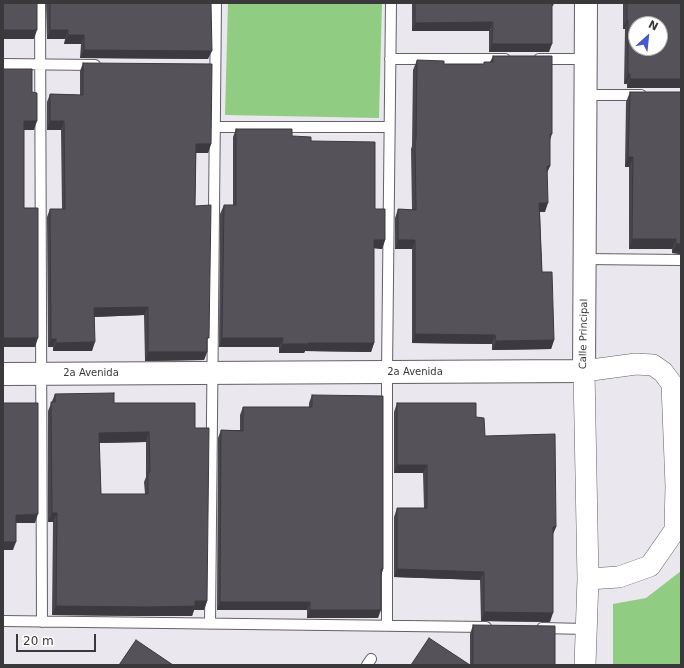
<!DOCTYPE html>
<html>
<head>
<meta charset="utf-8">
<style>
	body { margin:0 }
	#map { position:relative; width:684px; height:668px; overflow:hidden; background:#eae7ef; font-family:"DejaVu Sans",sans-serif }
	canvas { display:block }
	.frame { position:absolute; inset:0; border:4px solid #39383b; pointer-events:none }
	.north { position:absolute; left:628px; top:16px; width:40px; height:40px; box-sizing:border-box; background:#fff; border:1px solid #b0afb1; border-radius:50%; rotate:27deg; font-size:11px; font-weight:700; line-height:16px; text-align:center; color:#39383b }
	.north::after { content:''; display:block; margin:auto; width:14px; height:18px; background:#4957cc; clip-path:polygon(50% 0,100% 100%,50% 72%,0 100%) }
	.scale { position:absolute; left:16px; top:634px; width:80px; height:18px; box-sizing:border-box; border:2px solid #39383b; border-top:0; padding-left:5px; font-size:12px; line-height:14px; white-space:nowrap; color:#39383b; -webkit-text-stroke:3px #fff; paint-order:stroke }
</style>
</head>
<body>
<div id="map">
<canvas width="684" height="668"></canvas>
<div class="frame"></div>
<div class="north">N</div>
<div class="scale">20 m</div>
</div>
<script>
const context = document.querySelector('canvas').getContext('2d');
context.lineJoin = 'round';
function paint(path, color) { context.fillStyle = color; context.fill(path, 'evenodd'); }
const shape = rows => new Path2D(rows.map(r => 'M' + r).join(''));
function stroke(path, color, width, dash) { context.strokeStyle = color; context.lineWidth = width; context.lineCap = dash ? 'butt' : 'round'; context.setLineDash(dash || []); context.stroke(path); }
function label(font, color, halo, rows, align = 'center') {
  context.font = font + ' "DejaVu Sans",sans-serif'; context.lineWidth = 4; context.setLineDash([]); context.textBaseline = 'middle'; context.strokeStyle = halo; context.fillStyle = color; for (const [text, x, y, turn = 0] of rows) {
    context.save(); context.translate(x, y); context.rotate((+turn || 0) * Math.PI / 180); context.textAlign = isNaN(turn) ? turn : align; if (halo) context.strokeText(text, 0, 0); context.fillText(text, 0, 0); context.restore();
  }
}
paint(shape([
	[228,3,382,3,379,118,225,115],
	[681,571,681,665,613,665,613,604,646,598]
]), '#90cc81');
const lane = shape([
	[40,3,42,622],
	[390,59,505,59],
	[539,59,585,59],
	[3,64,95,65],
	[585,95,641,95],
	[215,127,389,127],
	[585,259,681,260],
	[3,621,486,627],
	[210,624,216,3],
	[387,626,387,372,391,3],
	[542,628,586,629],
	[367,665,371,659]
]);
const street = shape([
	[585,665,588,579,584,371,636,364,653,365,663,372,672,384,676,486,675,530,650,566,619,577,588,579]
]);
const secondary = shape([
	[3,374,584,371,586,3]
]);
stroke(lane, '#636066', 12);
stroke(street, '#636066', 22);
stroke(secondary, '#636066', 24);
stroke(lane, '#fff', 10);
stroke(street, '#fff', 21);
stroke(secondary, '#fff', 22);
paint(shape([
	[46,3,211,3,208,59,80,58,81,44,64,44,65,39,47,39],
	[412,3,554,3,553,6,552,6,549,52,489,52,489,31,412,31],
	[623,3,681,3,681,88,627,88,627,84,624,84,625,29,623,29],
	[493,56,552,134,550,140,550,166,547,172,545,212,540,212,542,272,554,340,551,349,492,350,492,344,412,343,412,249,395,249,395,218,398,209,412,210,411,149,412,146,413,70,417,60,444,64,484,64,484,62,490,62],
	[83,63,211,144,208,153,196,153,195,206,207,344,207,352,204,360,145,361,144,315,94,317,92,351,53,351,53,347,48,347,47,217,50,209,62,209,61,130,47,130,47,102,50,94,80,95,80,71],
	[630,92,681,254,672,253,672,249,629,249,629,167,625,167,626,102],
	[236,129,292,136,311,141,375,209,385,240,382,249,374,248,374,343,371,352,305,351,304,353,279,353,279,347,219,347,220,214,224,205,233,205,233,137],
	[55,394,114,403,195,428,207,601,204,610,194,610,192,616,144,616,52,615,53,522,48,522,48,411],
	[146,442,146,477,144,482,145,494,101,494,99,443],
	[312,395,383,569,381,577,378,618,307,618,307,610,217,610,218,438,221,430,240,430,240,415,243,407,309,407,309,403],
	[397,403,476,417,485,436,556,527,553,534,550,622,481,621,480,580,394,577,394,517,397,508,424,508,423,473,394,473,394,412],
	[473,625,555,665,470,665,470,634]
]), '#49474d');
paint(shape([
	[627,20,628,20,625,29,623,29],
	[493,22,489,31,412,31,415,23],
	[3,30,37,30,34,39,3,39],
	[50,30,68,30,65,39,47,39],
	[68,35,84,35,81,44,64,44],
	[492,44,552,44,549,52,489,52],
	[84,50,212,51,208,59,80,58],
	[628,74,630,74,627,84,624,84],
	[630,79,681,79,681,88,627,88],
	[24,121,37,121,34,130,21,130],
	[50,121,64,121,61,130,47,130],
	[196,144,211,144,208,153,193,153],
	[628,157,633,157,629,167,625,167],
	[547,166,550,166,546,175],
	[539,203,548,203,545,212,536,212],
	[632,239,676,239,672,249,629,249],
	[374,240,385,240,382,249,371,248],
	[398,240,415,240,412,249,395,249],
	[676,244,681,244,681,254,672,253],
	[148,307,144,315,91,317,94,308],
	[415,334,495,335,492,344,412,343],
	[3,338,38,338,35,347,3,347],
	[222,338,283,338,279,347,219,347],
	[51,339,56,339,53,347,48,347],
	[554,340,551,349,492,350,496,341],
	[95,342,92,351,53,351,56,343],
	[308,343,374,343,371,352,305,351,304,353,279,353,282,344],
	[148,352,207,352,204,360,145,361],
	[149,432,146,442,95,443,99,433],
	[397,465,427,465,423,473,394,473],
	[52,513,57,513,53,522,48,522],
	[38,514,35,523,13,523,16,515],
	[553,527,556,527,552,536],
	[3,542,16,542,13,550,3,550],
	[381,569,383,569,380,577],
	[397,569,484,572,480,580,394,577],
	[195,601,207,601,204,610,194,610,192,616,144,616,52,615,56,606],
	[220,602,310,602,307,610,217,610],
	[310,610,381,610,378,618,307,618],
	[484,612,553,613,550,622,481,621]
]), '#3c3a3e');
const building = shape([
	[3,3,37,3,37,30,3,30,3,3],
	[50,3,211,3,212,51,84,50,84,35,68,35,68,30,50,30,50,3],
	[415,3,552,3,552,44,492,44,493,22,415,23,415,3],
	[627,3,681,3,681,79,630,79,630,74,628,74,628,20,627,20,627,3],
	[636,24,660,24,660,48,636,48,636,24],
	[493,56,552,56,552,134,550,134,550,166,547,166,548,203,539,203,542,272,552,272,554,340,496,341,495,335,415,334,415,240,398,240,398,209,416,210,415,140,416,140,417,60,444,61,444,64,484,64,484,62,493,62,493,56],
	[83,63,212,64,211,144,196,144,195,206,211,205,209,338,207,338,207,352,148,352,148,307,94,308,95,342,56,343,56,339,51,339,50,209,65,209,64,121,50,121,50,94,83,95,83,63],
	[3,69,32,69,32,92,37,93,37,121,24,121,24,208,38,208,38,338,3,338,3,69],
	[630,92,681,92,681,244,676,244,676,239,632,239,633,157,628,157,630,92],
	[236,129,292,129,292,136,311,137,311,141,375,142,375,209,385,209,385,240,374,240,374,343,308,343,308,344,282,344,283,338,222,338,224,205,236,205,236,129],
	[114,393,114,403,195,403,195,428,209,428,207,601,195,601,195,606,148,607,56,606,57,513,52,513,51,402,55,402,55,394,114,393],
	[149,432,150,472,148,472,148,494,101,494,99,433,149,432],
	[312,395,383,396,383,569,381,569,381,610,310,610,310,602,220,602,221,430,243,431,243,407,312,407,312,395],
	[3,403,38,403,38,514,16,515,16,542,3,542,3,403],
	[397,403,476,403,476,417,484,418,485,436,555,434,556,527,553,527,553,613,484,612,484,572,397,569,397,508,427,508,427,465,397,465,397,403],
	[473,625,555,626,555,665,473,665,473,625],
	[429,638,470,665,411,665,429,638],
	[136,640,173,665,119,665,136,640]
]);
paint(building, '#555359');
stroke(building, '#3c3a3e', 1);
label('10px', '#39383b', '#fff', [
	["Calle Principal",584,334,-89],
	["2a Avenida",415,372],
	["2a Avenida",91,373]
]);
</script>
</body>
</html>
